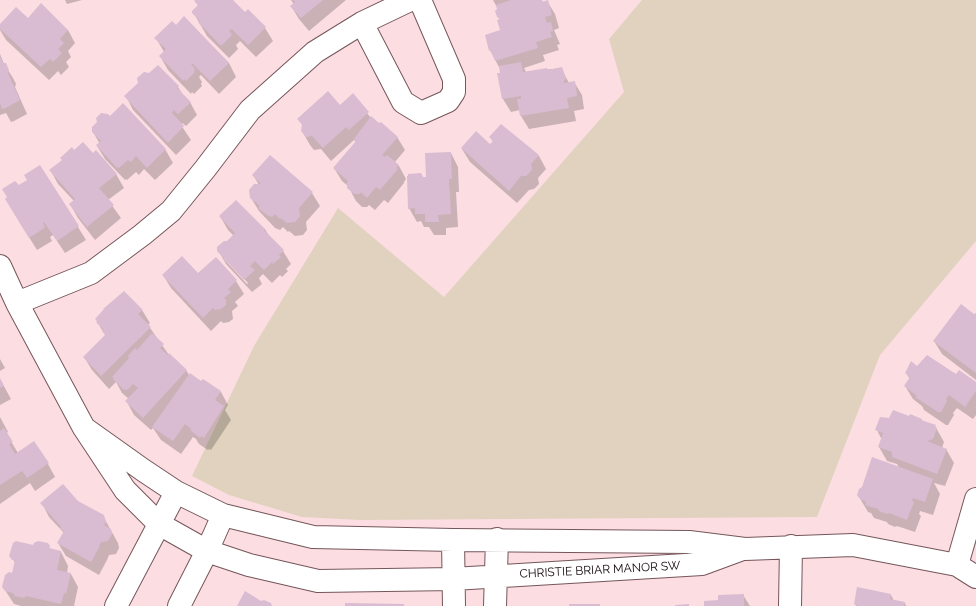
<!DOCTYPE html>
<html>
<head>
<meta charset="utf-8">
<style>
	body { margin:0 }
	canvas { display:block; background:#fbdde2 }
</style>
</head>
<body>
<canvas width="976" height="606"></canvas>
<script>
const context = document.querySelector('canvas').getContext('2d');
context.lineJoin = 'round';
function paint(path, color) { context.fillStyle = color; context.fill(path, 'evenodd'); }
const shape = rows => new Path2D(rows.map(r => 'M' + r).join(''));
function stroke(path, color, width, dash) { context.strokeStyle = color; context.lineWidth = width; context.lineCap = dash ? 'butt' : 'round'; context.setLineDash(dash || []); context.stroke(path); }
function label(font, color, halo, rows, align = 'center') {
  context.font = font + ' Raleway,sans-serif'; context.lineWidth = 3; context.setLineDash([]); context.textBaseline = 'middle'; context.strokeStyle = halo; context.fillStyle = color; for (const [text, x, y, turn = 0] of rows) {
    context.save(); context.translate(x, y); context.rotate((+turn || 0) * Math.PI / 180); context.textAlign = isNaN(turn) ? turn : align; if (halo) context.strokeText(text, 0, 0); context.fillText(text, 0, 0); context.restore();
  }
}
paint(shape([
	[642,0,976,0,976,241,880,355,817,517,360,520,302,517,229,495,192,476,254,346,338,208,444,297,624,92,609,39]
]), '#e1d2bf');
paint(shape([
	[65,0,82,0,67,4],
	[197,0,231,0,245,13,265,28,273,41,256,57,240,41,236,45,238,49,229,58,207,36,193,12,198,6,196,1],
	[291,0,346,0,309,31,299,19,291,6,294,4],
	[493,0,542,0,543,3,547,1,555,14,559,28,554,30,560,44,557,45,559,50,543,55,545,61,524,68,526,72,561,68,569,83,574,82,582,95,584,109,574,111,576,121,529,129,521,116,520,110,511,112,503,99,500,69,490,50,502,30,500,20,498,16,498,9],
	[184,18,229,63,236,77,219,94,201,75,199,77,202,82,201,84,202,86,194,94,192,92,191,94,168,70,160,56,164,52,156,38,176,26],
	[28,20,68,30,75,43,68,51,71,57,66,62,69,67,61,75,58,71,49,80,6,40,0,30,0,25],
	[0,54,4,64,13,78,16,84,15,87,27,114,14,121,11,122,6,113,0,115],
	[158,66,178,87,183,95,190,102,197,115,186,126,182,123,181,125,191,140,176,155,133,110,126,96],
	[352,95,371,118,397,137,405,150,395,162,399,166,406,179,404,182,404,183,388,203,384,200,375,210,369,205,367,207,362,207,356,201,348,186,342,181,334,168,356,142,354,140,331,161,321,149,314,150,310,145,302,131,303,126,298,119,340,106],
	[501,126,539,156,546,169,538,178,539,184,534,189,529,190,517,203,470,162,462,149,490,145,493,142,491,137],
	[93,132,165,149,173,163,155,180,144,169,139,175,136,172,127,180,126,179,125,180,105,159,97,146,100,144],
	[74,152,93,155,116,174,124,188,108,200,121,218,95,240,78,218,70,204,74,201,58,184,51,171],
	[451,153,458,167,459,192,456,192,458,227,446,228,446,235,434,235,429,227,424,227,421,221,417,222,409,208,408,176,427,178],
	[270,156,312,193,320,206,306,222,307,230,303,235,295,236,289,231,288,232,283,227,280,230,275,228,259,211,251,198,259,185,253,175],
	[40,166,86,240,65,253,53,235,50,237,52,241,37,250,14,213,18,187,28,180],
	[220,216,265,229,269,236,283,251,291,264,286,269,288,271,282,277,280,275,272,283,263,274,259,278,262,284,252,292,226,264,218,250,234,236,228,230],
	[224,259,226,259,248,283,247,284],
	[216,259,236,281,244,294,235,302,238,306,232,311,233,319,229,322,223,323,221,321,211,331,171,288,163,275,198,274],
	[142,310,150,323,148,325,169,355,186,370,189,375,201,382,203,380,221,392,228,405,225,410,231,420,211,450,209,449,208,450,199,444,196,439,193,437,181,454,161,440,153,428,151,430,134,415,127,402,129,399,122,393,116,382,109,389,92,370,84,357,106,336,97,322],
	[974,315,976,315,976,380,942,354,934,341],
	[0,359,5,368,0,371],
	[917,368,956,375,976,383,976,415,973,419,957,408,953,413,954,415,948,425,946,425,924,410,922,406,913,399,905,386,910,379,906,373],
	[0,379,11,399,0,405],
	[0,417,8,432,6,433,18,453,48,464,55,477,35,491,30,483,0,504],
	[910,417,921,419,923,422,935,426,944,442,942,448,946,449,954,463,945,486,934,483,940,494,933,515,920,511,919,514,921,516,915,532,900,527,896,526,895,527,888,524,887,522,874,518,871,513,868,512,858,495,899,468,897,464,887,461,879,447,882,440,877,430,890,419],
	[78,502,103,516,118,543,119,548,116,554,109,555,107,560,99,575,66,556,58,543,64,533,49,517,42,503],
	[47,544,51,550,61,552,68,566,67,573,71,574,78,587,74,606,21,606,14,604,3,587,13,574,15,563,11,555,34,546],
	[743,595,750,606,705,606,719,601],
	[891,595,894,601,905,603,906,606,856,606,855,604]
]), '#0003');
paint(shape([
	[195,0,233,0,245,12,248,9,266,27,248,45,232,29,229,31,232,34,231,36,222,45,220,45,198,22,200,21,192,13,192,11,198,5,194,1],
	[293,0,323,0,301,18,290,6,295,2],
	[511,0,542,0,542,2,548,0,552,15,545,17,547,23,551,22,553,31,550,32,552,37,536,42,538,48,495,61,491,50,489,51,485,35,500,30,497,20,500,19,497,17,495,11,497,9,496,5],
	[41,3,68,30,60,39,64,43,58,49,62,53,53,62,50,59,41,67,0,29,0,24,16,7,28,18],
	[184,16,229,63,210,81,192,63,191,64,195,69,194,70,195,72,186,81,184,79,183,81,159,56,166,49,154,38,172,21,176,25],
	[0,56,3,63,6,63,9,70,8,73,20,100,6,108,2,109,0,103],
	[521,62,523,72,547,68,548,70,562,67,566,78,564,81,564,83,575,81,577,96,567,98,569,108,520,116,517,99,521,99,521,96,502,99,497,73,500,73,499,66],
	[158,65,179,86,177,88,191,102,178,114,174,110,172,113,184,126,168,143,124,96,138,83,137,78,144,72,149,73],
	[328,91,340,105,353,93,369,112,349,130,346,127,323,148,312,136,306,137,301,131,302,124,297,119],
	[123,103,166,149,147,168,136,156,131,162,128,160,119,168,118,167,117,168,96,145,101,141,92,132,92,127,97,122,96,118,101,113,108,114,110,116],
	[371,116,379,123,381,122,398,137,382,155,385,157,387,155,399,165,396,168,398,169,380,190,376,187,367,198,361,192,360,194,354,194,347,188,347,182,348,181,333,168,356,141,354,139],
	[501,124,539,155,531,164,532,170,526,176,521,176,509,191,461,148,476,131,490,144,493,141,489,137],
	[83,142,93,153,96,150,117,174,99,188,114,205,87,227,69,204,75,199,49,170,62,160,60,158,72,147,74,150],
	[451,152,452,179,449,179,451,214,438,215,439,222,425,222,425,214,415,214,415,208,408,209,407,176,408,176,408,174,421,173,423,177,426,177,425,153],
	[270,155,313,192,299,208,300,216,295,222,287,223,281,218,280,219,275,214,272,217,267,215,259,209,259,205,250,198,249,190,254,184,261,184,252,175],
	[40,165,79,226,57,241,44,222,43,223,45,227,43,229,29,238,5,199,7,197,2,189,15,181,19,185,27,180,24,175],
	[236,200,265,229,264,230,284,250,279,255,281,257,273,264,272,262,264,270,255,261,250,266,255,270,244,280,217,251,217,247,224,241,227,241,235,233,219,216],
	[182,256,198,273,216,257,237,280,228,289,231,292,224,298,226,300,226,305,221,309,215,310,213,308,203,318,162,275],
	[124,291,143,310,138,314,151,327,101,376,83,357,105,335,102,331,104,329,103,329,96,322,97,321,95,319,104,309,103,309],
	[961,304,974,314,976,313,976,373,933,341],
	[152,333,164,344,160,348,168,355,169,353,187,370,143,418,125,401,138,388,133,384,127,390,125,389,124,390,113,379,114,378,112,377,129,358,128,356,135,348,137,350],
	[927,355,956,374,959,370,976,382,976,391,965,407,949,395,946,399,947,401,941,412,938,412,915,397,917,396,904,386,910,377,905,373,911,361,917,366],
	[190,373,201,381,203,379,221,391,215,400,224,406,204,438,201,436,200,438,190,430,191,429,185,424,173,441,152,427],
	[0,378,4,386,0,388],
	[893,410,909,416,910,414,922,419,921,420,936,425,935,427,937,428,933,439,927,441,947,449,937,474,892,457,892,452,878,447,883,433,875,430,880,417,889,418],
	[4,428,13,442,9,444,15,454,34,441,49,463,27,478,22,471,0,485,0,431],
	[872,457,933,479,925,502,913,498,912,501,914,502,907,520,892,514,888,513,887,514,879,511,878,509,865,505,866,502,859,498,857,495,859,489,862,487],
	[63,484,78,501,104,515,106,522,104,525,111,529,112,534,108,541,101,542,99,546,100,546,91,562,57,543,64,531,60,529,61,527,40,503],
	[16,541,33,545,34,543,38,541,48,543,50,546,49,548,61,551,57,570,71,573,66,594,64,593,61,604,26,596,24,598,15,596,13,593,5,591,2,587,5,575,9,572,12,573,15,560,12,560,9,556,13,543],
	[857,587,891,594,890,599,905,602,904,606,858,606,854,604],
	[245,591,261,601,264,600,271,603,272,606,237,606],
	[744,594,744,606,704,606,704,601,718,600,718,595],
	[345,603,404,604,404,606,345,606],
	[569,604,600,604,600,606,569,606],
	[689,604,689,606,675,606,675,605]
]), '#d9bcd1');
const minor = shape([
	[362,23,403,102,421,113,448,101,454,92,454,79,420,0],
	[0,266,17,303,84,428,125,490,159,524,207,551,249,565,318,581,453,579,702,564,740,550],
	[17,303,91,273,142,235,171,211,205,169,250,110,315,52,362,23,410,0],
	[84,428,143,470,176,492,223,515,313,537,453,540,689,542,745,549,853,545,957,565,976,577],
	[453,540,454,606],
	[957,565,976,499],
	[116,606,176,492],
	[179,606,207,551,223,515],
	[495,606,497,539],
	[790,606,791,546]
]);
stroke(minor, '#75565b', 24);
stroke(minor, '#fff', 22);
label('12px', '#14090b', '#fff', [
	["CHRISTIE BRIAR MANOR SW",600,570,-3]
]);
</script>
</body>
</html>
